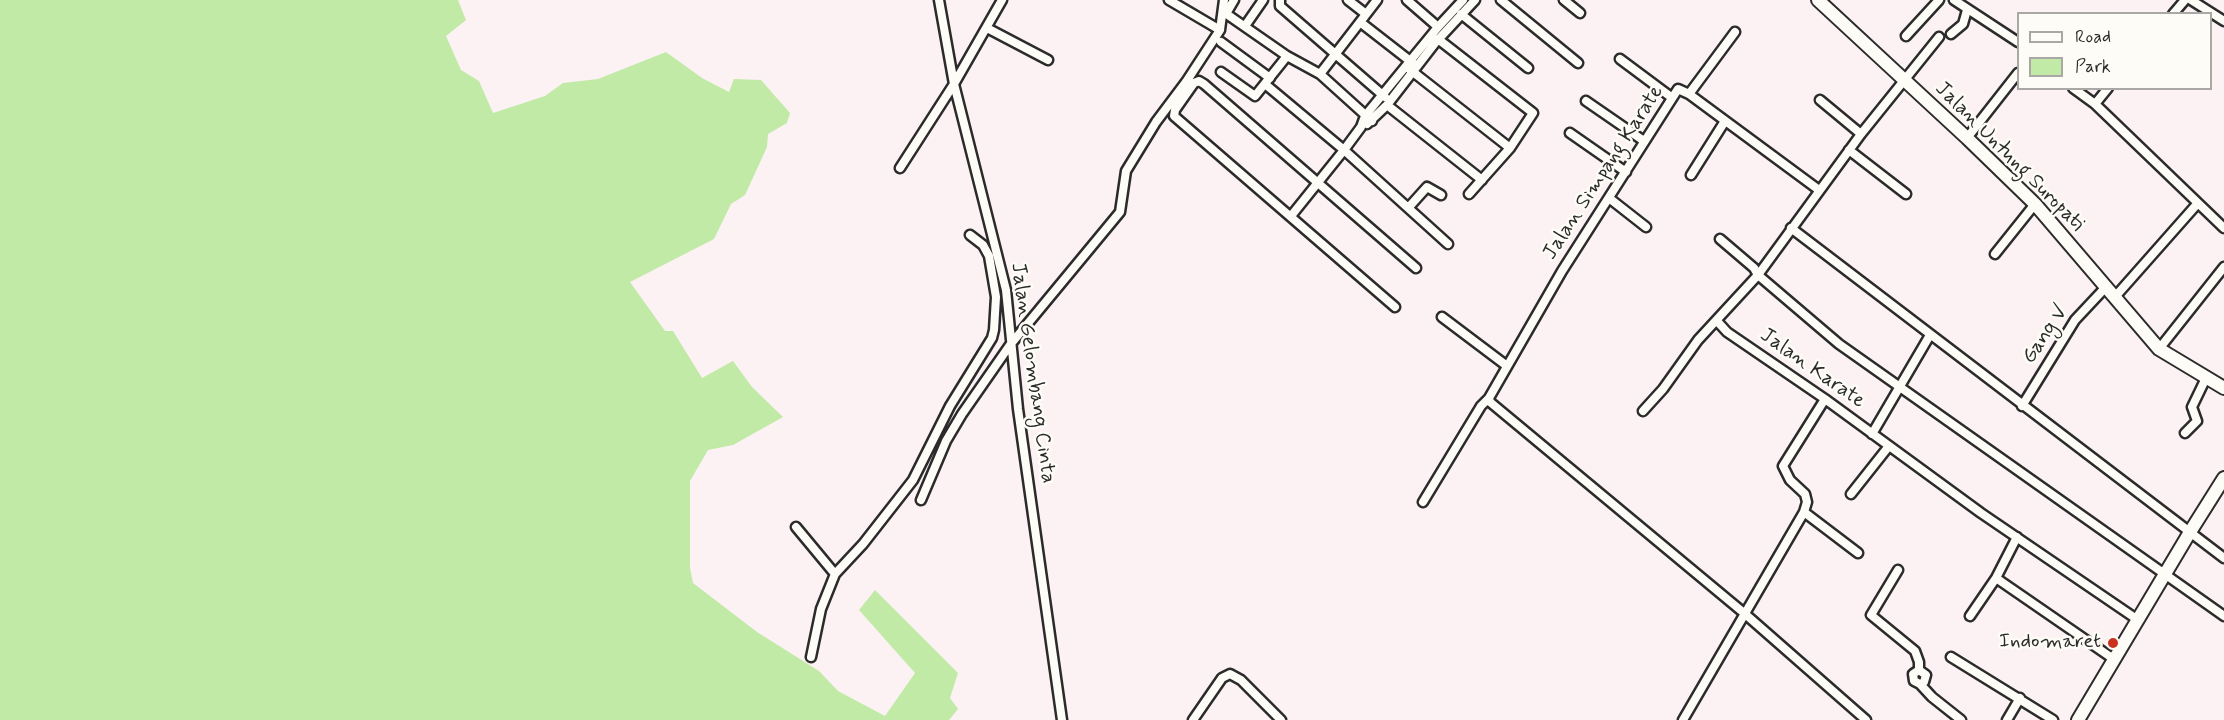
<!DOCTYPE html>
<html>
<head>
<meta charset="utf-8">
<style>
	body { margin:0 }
	#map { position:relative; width:2224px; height:720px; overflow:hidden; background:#fcf1f3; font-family:Mynerve,sans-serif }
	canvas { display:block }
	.legend { position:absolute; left:2017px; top:12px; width:195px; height:78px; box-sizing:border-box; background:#fdfcf7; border:2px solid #a9a8a5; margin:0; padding:8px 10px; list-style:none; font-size:18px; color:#2b2b2b }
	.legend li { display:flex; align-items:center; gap:12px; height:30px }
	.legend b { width:30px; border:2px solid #a9a8a5 }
</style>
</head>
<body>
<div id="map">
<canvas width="2224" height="720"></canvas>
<ul class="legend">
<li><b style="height:8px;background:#fdfcf7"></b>Road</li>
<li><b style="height:16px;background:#c1eaa6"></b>Park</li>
</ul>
</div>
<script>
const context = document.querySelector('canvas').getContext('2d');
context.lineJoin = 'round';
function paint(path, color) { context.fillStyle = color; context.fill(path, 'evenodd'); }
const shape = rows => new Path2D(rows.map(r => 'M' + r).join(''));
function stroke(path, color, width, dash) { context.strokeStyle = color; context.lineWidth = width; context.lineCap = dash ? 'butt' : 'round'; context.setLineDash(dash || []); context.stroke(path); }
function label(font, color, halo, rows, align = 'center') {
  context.font = font + ' Mynerve,sans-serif'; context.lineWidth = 5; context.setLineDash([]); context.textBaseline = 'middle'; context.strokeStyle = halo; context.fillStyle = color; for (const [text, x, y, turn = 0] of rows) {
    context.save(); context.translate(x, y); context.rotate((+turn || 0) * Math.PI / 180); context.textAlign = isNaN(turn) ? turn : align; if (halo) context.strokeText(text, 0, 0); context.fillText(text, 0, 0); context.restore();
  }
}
paint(shape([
	[0,0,458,0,466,20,446,36,461,70,479,81,493,113,545,96,563,83,598,79,666,52,702,78,729,92,734,79,761,80,790,113,787,123,768,134,767,147,745,195,731,204,714,239,630,282,665,331,673,331,702,378,733,361,752,387,783,417,733,445,708,450,690,481,690,568,693,583,757,632,819,671,838,691,885,716,915,673,859,610,875,590,958,673,950,698,958,709,949,720,0,720]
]), '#c1eaa6');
const minor = shape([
	[939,0,954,84,1006,290,1018,409,1062,720],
	[1169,0,1220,30],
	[1234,0,1227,12,1228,15,1287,56,1320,74,1372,121],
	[1280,0,1280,6,1385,97],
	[1348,0,1366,14],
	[1407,0,1438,27],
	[1501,0,1578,63],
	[1564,0,1580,13],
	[1954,0,2018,42],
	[2191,0,2224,21],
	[1461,14,1528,68],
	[2173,14,2185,0],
	[1360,22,1414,64],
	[1245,26,1263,0],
	[987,28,1048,60],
	[1951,34,1963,24,1967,10],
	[1906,36,1939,0],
	[1438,39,1533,113,1510,148,1469,194],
	[1221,42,1270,78],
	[1620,59,1671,97],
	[1408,68,1510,148],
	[1221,72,1255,96,1287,56],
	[1320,74,1377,0],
	[1265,84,1344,150,1448,244],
	[2073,88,2095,104,2224,228],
	[1689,94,1735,32],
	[1820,100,1861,134],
	[1586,101,1644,141],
	[2095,104,2108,88],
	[1387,105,1482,180],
	[1367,124,1387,105,1435,43,1475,0],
	[1570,133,1626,172],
	[1967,138,2018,73],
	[1849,150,1906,194],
	[900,168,954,84,1002,0],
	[1691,175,1725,121],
	[1819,190,1689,94,1678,89,1562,271,1489,398,1490,402,1744,613,1866,720],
	[1609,198,1646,227],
	[1409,207,1427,187,1441,195],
	[1291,216,1344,150,1361,127,1365,116,1438,27,1463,0],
	[1791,228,2224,558],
	[1720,239,1754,268,1758,275,1839,344,2224,616],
	[1995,254,2035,204],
	[2114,298,2198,203],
	[1395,307,1174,116,1175,110,1194,83,1199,81,1204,84,1416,268],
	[1442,317,1507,366],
	[1717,321,1727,332,1825,399,1981,513,2138,620],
	[2159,349,2224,267],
	[2022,406,2075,320,2105,288],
	[1643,411,1663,389,1698,340,1758,275,1861,134,1939,37],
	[2185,433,2197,421,2192,407,2206,378],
	[1872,434,1930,335],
	[1851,494,1889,446],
	[921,500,946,441,962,414,1010,345,1120,212,1126,171,1156,122,1186,82,1220,30,1224,0],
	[1423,502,1481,406,1489,398],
	[1804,512,1858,553],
	[796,527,835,574],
	[1898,570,1871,615,1915,651,1919,662,1919,670],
	[1996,578,2115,660],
	[1970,616,1996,578,2017,537],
	[811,657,821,609,835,574,863,544,913,480,950,406,992,338,994,330,996,297,989,256,983,245,970,235],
	[1951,657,2053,720],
	[1920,684,1924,682,1926,675,1919,670,1913,674,1914,681,1920,684,1932,697,1961,720],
	[1193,720,1222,678,1230,674,1241,680,1281,720],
	[1683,720,1804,512,1807,502,1805,494,1790,480,1783,466,1825,399],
	[2007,720,2020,698]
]);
const secondary = shape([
	[1818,0,1967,138,2035,204,2159,349,2224,388],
	[2078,720,2190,532,2224,478]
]);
stroke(minor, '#2b2b2b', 13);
stroke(secondary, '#2b2b2b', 16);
stroke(minor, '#fdfcf7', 8);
stroke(secondary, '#fdfcf7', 12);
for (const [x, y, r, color] of [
	[2113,643,6,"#c8321e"]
]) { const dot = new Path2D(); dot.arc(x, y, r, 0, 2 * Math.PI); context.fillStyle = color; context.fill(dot); stroke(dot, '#fdfcf7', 2); }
label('21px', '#2b2b2b', '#fdfcf7', [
	["Jalan Untung Suropati",2009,157,45],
	["Jalan Simpang Karate",1604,173,-57],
	["Gang V",2046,335,-56],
	["Jalan Karate",1812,369,35],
	["Jalan Gelombang Cinta",1032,373,82]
]);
label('21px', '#2b2b2b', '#fdfcf7', [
	["Indomaret",2101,643]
], 'right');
</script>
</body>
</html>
